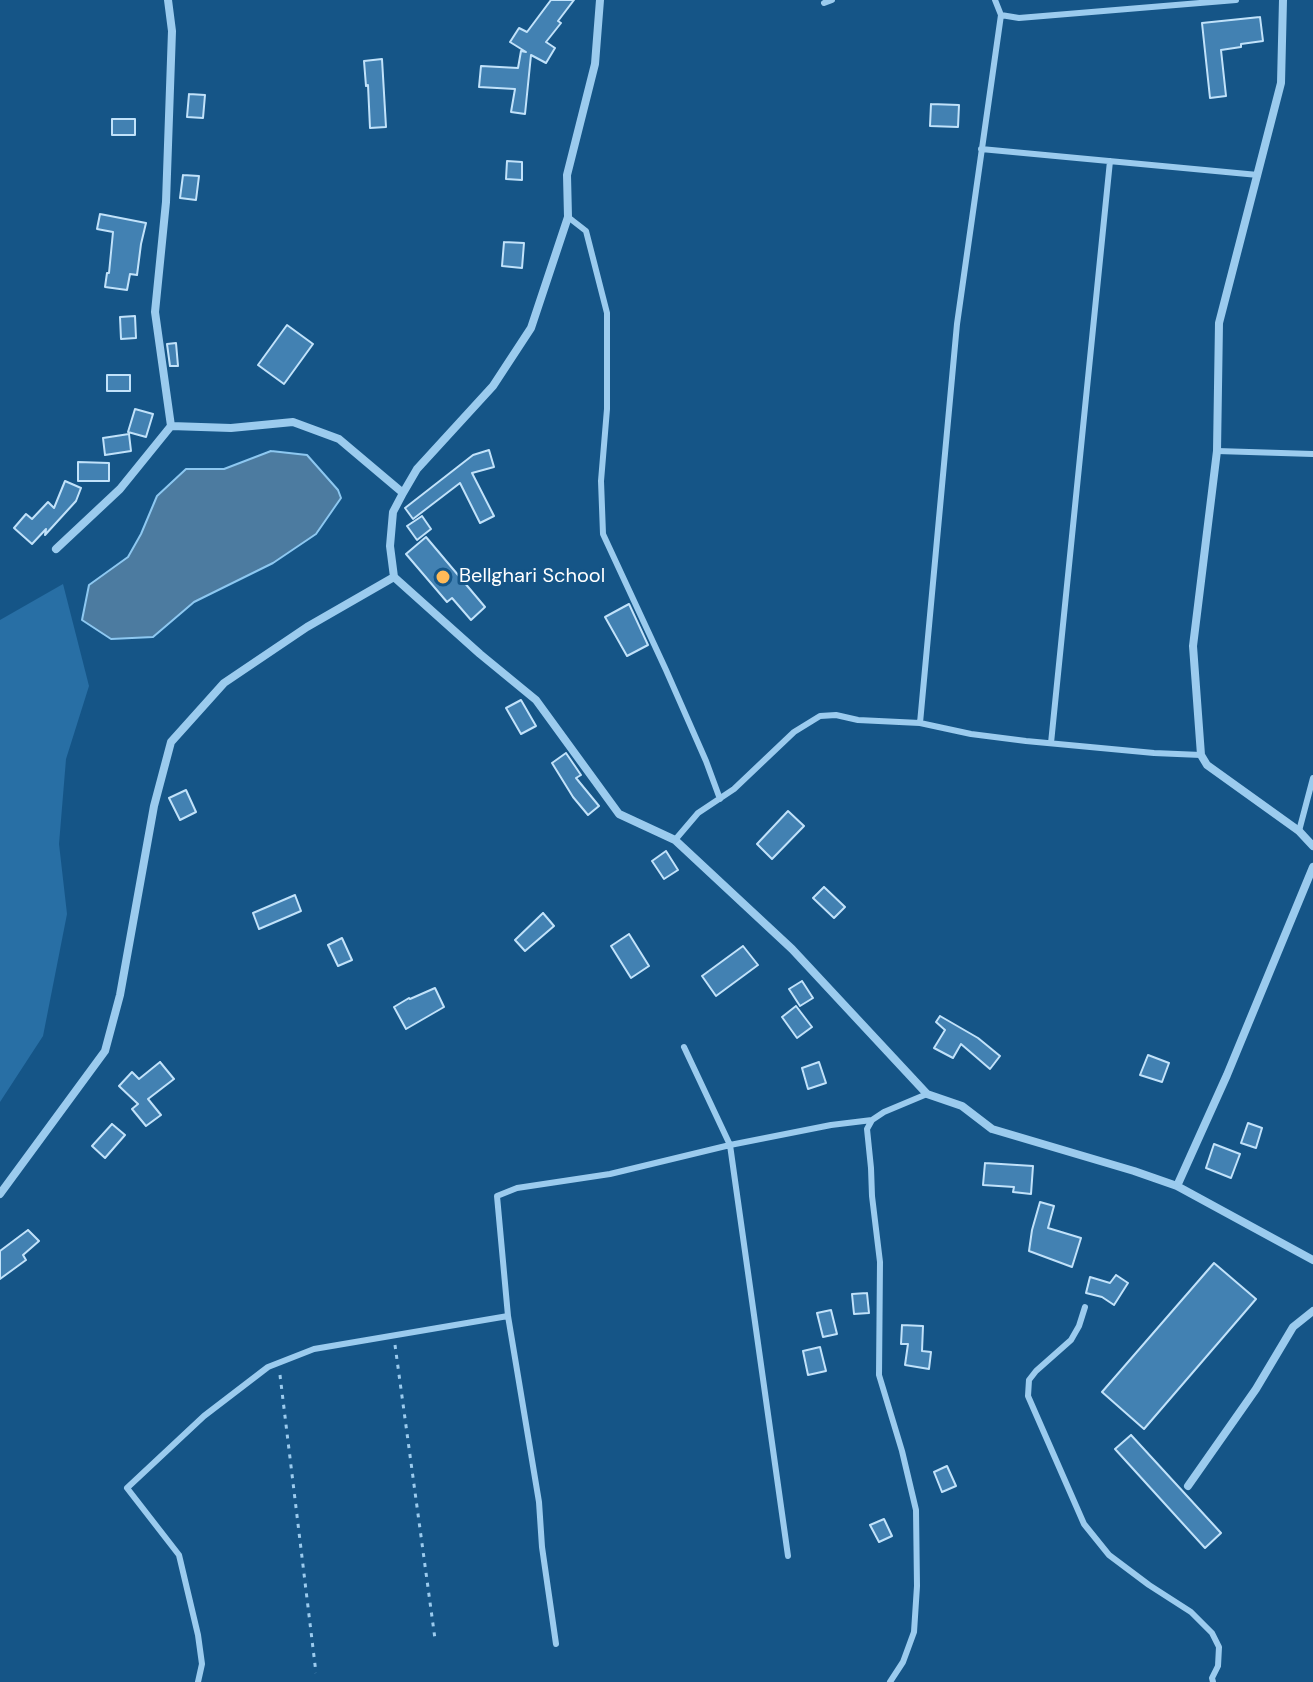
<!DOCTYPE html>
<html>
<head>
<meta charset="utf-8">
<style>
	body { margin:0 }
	canvas { display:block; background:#155587 }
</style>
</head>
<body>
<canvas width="1313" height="1682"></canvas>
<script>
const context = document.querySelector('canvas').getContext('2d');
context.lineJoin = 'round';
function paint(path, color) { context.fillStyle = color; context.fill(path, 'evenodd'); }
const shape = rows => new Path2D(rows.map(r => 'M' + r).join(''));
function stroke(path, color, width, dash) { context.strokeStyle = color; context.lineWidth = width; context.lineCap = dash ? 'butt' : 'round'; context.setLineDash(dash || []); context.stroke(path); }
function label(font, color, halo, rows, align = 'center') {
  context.font = font + ' "DM Sans",sans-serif'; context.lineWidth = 6; context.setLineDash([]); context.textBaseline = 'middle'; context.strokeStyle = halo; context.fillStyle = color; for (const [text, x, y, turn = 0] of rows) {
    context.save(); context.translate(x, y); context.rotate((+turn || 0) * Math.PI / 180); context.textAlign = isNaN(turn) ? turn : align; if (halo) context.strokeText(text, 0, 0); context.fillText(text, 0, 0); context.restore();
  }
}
paint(shape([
	[63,584,89,686,66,759,59,844,67,914,43,1036,0,1102,0,620]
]), '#286fa5');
const water = shape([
	[271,451,307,455,338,490,341,498,316,534,273,563,194,602,153,637,111,639,82,620,89,585,128,557,141,534,157,496,186,469,224,469,271,451]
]);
paint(water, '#4c7ba0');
stroke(water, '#8dc8f1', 2);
const building = shape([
	[551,0,574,0,558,21,561,23,546,42,555,48,546,63,531,55,525,114,511,112,515,89,479,87,481,66,518,68,521,51,526,52,510,42,519,28,527,32,551,0],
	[1260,17,1263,41,1241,44,1241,47,1221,50,1226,96,1210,98,1202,23,1260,17],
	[382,59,386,127,370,128,368,85,366,86,364,61,382,59],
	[189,94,205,95,203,118,187,117,189,94],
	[931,104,959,105,958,127,930,126,931,104],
	[112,119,135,119,135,135,112,135,112,119],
	[507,161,522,162,522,180,506,179,507,161],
	[183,175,199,176,196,200,180,198,183,175],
	[100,214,146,223,141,244,137,275,130,274,127,290,105,287,107,273,109,273,113,232,97,229,100,214],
	[504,242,524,243,522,268,502,266,504,242],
	[135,316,136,338,121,339,120,317,135,316],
	[287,325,313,344,284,384,258,365,287,325],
	[176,343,178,366,170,366,167,344,176,343],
	[107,375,130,375,130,391,107,391,107,375],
	[135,409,153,414,146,437,128,432,135,409],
	[129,434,131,451,105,455,103,438,129,434],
	[489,450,494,467,472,473,494,516,480,523,460,483,413,519,405,508,473,455,489,450],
	[78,462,109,463,109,481,78,481,78,462],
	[65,481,81,488,76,501,45,535,46,529,32,544,14,528,26,514,32,519,48,502,54,508,65,481],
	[422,516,431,529,417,540,407,526,422,516],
	[426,537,485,607,471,620,452,598,447,602,406,554,426,537],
	[629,604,648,645,627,656,605,617,629,604],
	[521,700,536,726,521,734,506,708,521,700],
	[566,753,581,775,576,778,599,806,588,815,573,797,552,763,566,753],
	[186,790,196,812,180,820,169,798,186,790],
	[788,811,804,826,772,859,757,844,788,811],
	[666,851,678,870,664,879,652,861,666,851],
	[824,887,845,907,834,918,813,898,824,887],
	[295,895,301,911,259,929,253,913,295,895],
	[543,913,554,926,525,951,515,940,543,913],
	[629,934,649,966,631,978,611,946,629,934],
	[342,938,352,960,338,966,328,945,342,938],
	[743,946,758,965,716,996,702,976,743,946],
	[802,981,813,998,800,1006,789,989,802,981],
	[435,988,444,1007,406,1029,394,1007,409,998,410,999,435,988],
	[796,1006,812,1027,797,1038,782,1017,796,1006],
	[940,1016,978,1038,1000,1056,990,1069,961,1044,953,1058,934,1048,945,1030,936,1022,940,1016],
	[1148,1055,1169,1063,1162,1082,1140,1075,1148,1055],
	[160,1062,174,1079,148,1099,161,1115,146,1126,132,1109,138,1104,119,1086,132,1072,139,1079,160,1062],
	[819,1062,826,1083,808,1089,802,1068,819,1062],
	[1248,1123,1262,1128,1256,1148,1241,1143,1248,1123],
	[112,1124,125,1135,105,1158,92,1146,112,1124],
	[1214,1144,1240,1154,1231,1178,1206,1168,1214,1144],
	[985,1163,1033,1166,1031,1194,1013,1192,1014,1187,983,1185,985,1163],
	[1040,1202,1054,1206,1048,1228,1081,1238,1072,1267,1029,1251,1032,1230,1040,1202],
	[28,1230,39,1241,23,1255,26,1260,0,1279,0,1251,28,1230],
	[1214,1263,1256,1299,1144,1429,1102,1392,1214,1263],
	[1116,1275,1128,1283,1114,1305,1102,1297,1086,1293,1090,1277,1110,1283,1116,1275],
	[867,1293,869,1313,854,1314,852,1294,867,1293],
	[831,1310,837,1334,823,1337,817,1313,831,1310],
	[902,1325,923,1326,922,1351,931,1352,929,1369,905,1365,908,1344,901,1344,902,1325],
	[820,1347,826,1371,808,1375,803,1351,820,1347],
	[1131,1435,1221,1533,1205,1548,1115,1449,1131,1435],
	[947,1466,956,1486,942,1492,934,1472,947,1466],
	[884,1519,892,1536,879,1542,870,1525,884,1519]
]);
paint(building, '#4281b2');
stroke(building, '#c1e2fa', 2);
stroke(shape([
	[395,1345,435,1639],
	[280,1375,316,1673]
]), '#9bcbee', 3, [4, 6]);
stroke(shape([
	[824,3,832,0],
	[1001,15,1019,18,1236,0],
	[981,149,1258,175],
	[568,217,586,231,607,313,607,409,601,481,603,534,666,670,706,761,720,799],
	[1217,451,1313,454],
	[920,723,957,324,1001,15,995,0],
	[1051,743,1110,161],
	[1299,831,1313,778],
	[675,840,698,813,734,789,794,732,820,716,836,715,858,720,920,723,971,734,1026,741,1154,753,1201,755],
	[684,1047,730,1145,788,1556],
	[1085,1307,1079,1326,1071,1340,1036,1371,1029,1380,1028,1396,1084,1524,1109,1555,1149,1585,1191,1612,1212,1633,1219,1647,1218,1666,1212,1678,1213,1682],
	[508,1316,539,1502,542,1547,556,1644],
	[198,1682,202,1664,198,1635,179,1555,127,1488,204,1416,268,1367,314,1349,508,1316,497,1196,517,1188,610,1174,730,1145,831,1125,872,1120],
	[890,1682,903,1662,914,1632,917,1586,916,1510,902,1451,879,1375,880,1262,872,1196,871,1168,867,1129,872,1120,884,1112,927,1094]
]), '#9bcbee', 6);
stroke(shape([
	[600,0,595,64,567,175,568,217,531,328,493,386,417,469,403,493,393,512,390,546,394,577,480,654,536,700,619,814,675,840,792,949,927,1094,962,1106,992,1129,1134,1171,1177,1186,1313,1260],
	[1283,0,1281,83,1219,323,1217,451,1193,646,1201,755,1207,765,1299,831,1313,846],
	[171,426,231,428,293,422,339,439,403,493],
	[56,549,120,489,171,426,155,312,166,202,172,31,168,0],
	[1177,1186,1227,1075,1313,867],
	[0,1194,105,1051,120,995,154,806,171,742,224,683,307,627,394,577],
	[1188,1486,1256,1389,1293,1327,1313,1311]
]), '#9bcbee', 8);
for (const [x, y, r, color] of [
	[443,577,8,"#ffba58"]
]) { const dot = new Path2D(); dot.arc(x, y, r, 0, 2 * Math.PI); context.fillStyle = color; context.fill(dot); stroke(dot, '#155587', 3); }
label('20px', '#fff', '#155587', [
	["Bellghari School",459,577]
], 'left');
</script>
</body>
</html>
